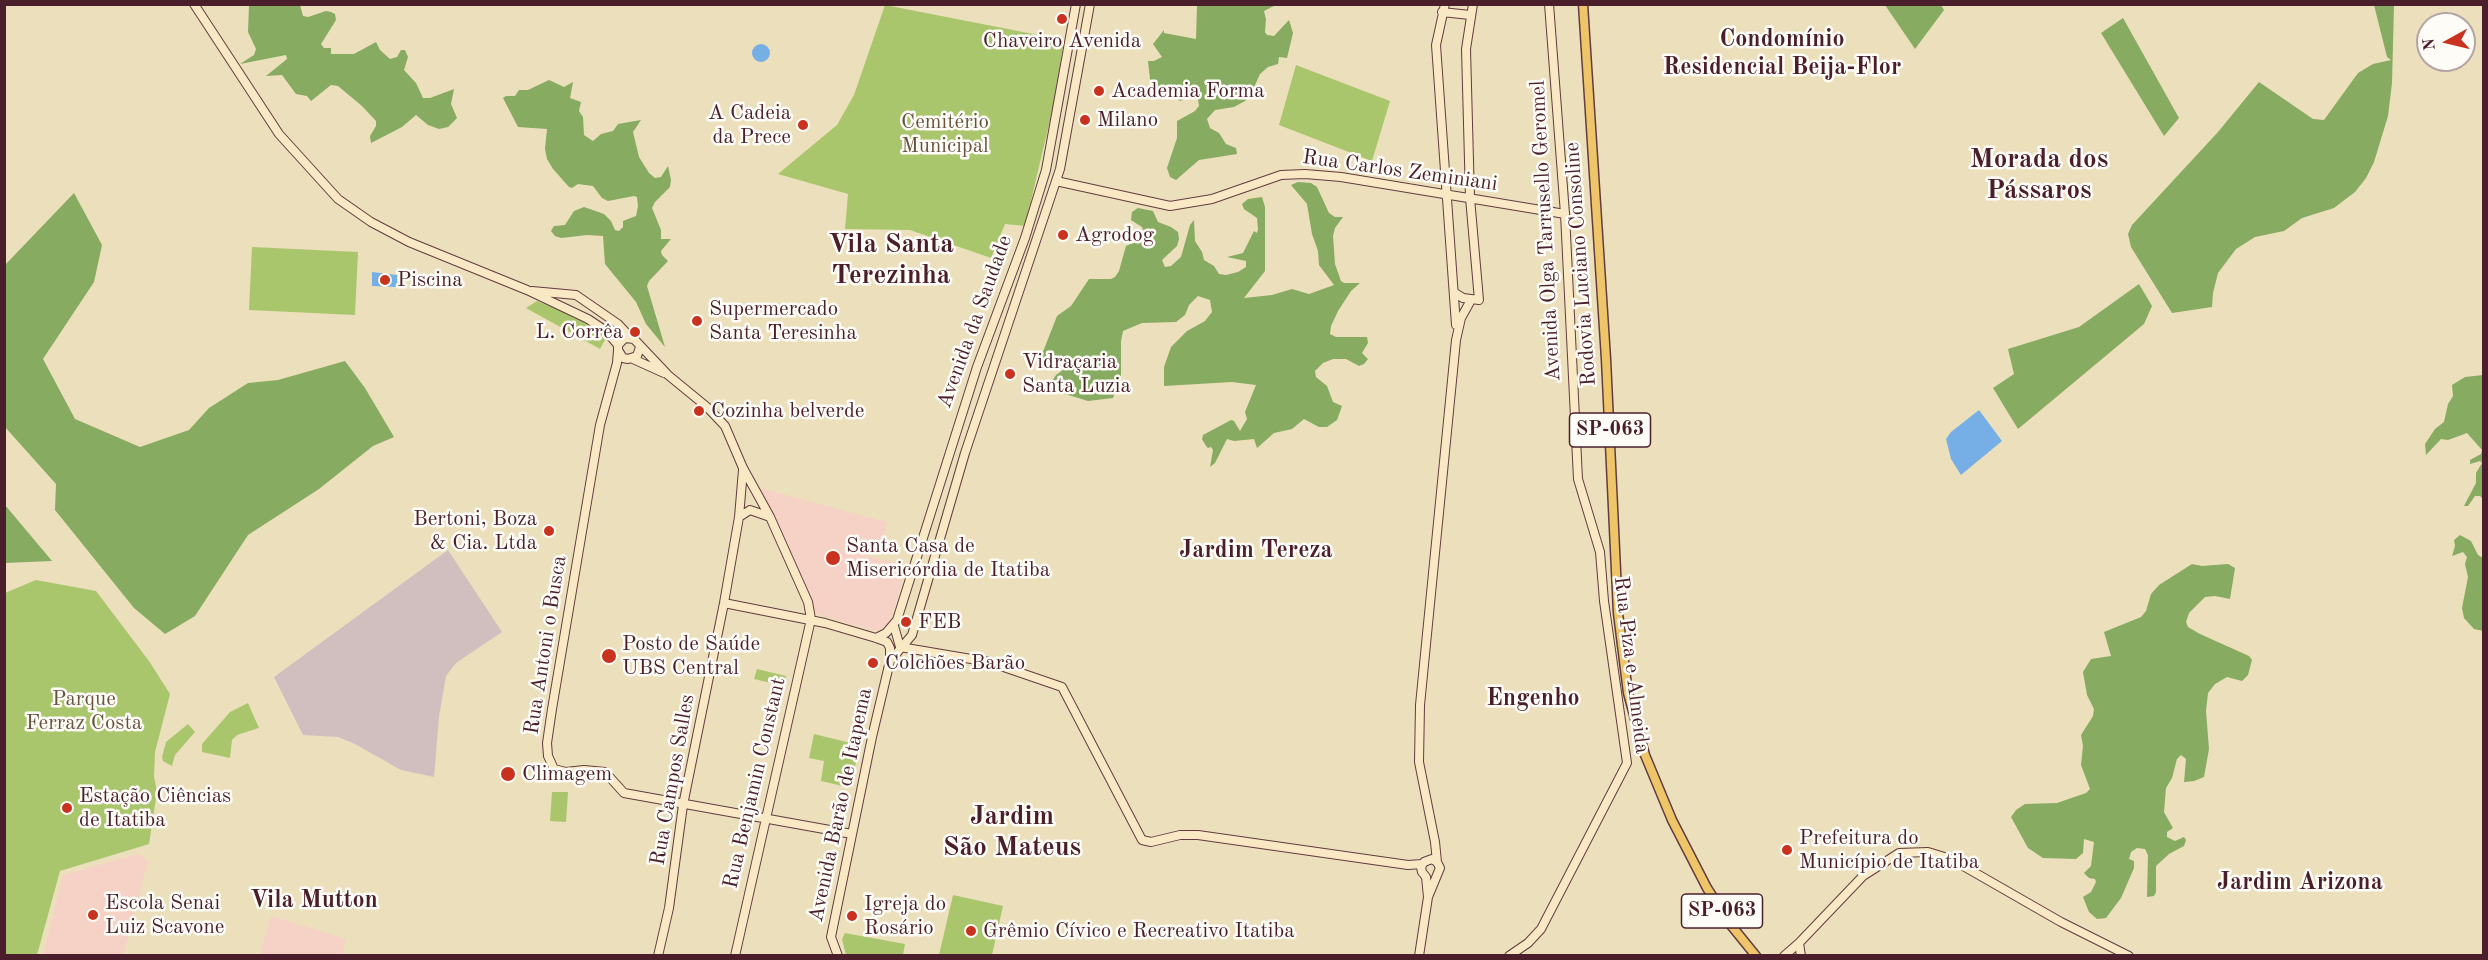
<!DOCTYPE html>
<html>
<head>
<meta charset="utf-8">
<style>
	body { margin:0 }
	#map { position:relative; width:2488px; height:960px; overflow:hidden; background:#ecdfbc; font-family:"Old Standard TT",serif }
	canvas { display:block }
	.frame { position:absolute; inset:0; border:6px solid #4a1f2b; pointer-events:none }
	.north { position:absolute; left:2416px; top:12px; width:60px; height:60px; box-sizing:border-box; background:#fdfcf7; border:2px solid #b5a4a5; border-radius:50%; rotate:262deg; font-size:16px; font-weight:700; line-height:24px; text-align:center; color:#4a1f2b }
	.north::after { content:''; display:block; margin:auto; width:21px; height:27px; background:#c8321e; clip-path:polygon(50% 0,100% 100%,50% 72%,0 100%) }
</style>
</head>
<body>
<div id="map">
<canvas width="2488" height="960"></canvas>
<div class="frame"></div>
<div class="north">N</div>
</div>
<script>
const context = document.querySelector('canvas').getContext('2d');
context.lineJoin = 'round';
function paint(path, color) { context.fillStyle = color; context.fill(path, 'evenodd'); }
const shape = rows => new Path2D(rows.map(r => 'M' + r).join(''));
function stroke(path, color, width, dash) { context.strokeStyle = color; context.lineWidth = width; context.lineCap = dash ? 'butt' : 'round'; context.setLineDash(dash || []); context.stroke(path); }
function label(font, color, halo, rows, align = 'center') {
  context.font = font + ' "Old Standard TT",serif'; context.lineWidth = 5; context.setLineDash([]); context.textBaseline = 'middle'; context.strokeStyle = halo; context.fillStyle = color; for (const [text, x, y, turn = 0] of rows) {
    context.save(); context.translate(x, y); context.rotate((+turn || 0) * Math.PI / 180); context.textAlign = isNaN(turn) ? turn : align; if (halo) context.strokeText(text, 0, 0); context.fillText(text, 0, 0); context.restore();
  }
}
paint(shape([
	[756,487,887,522,882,543,849,535,844,550,906,565,895,607,887,626,877,631,816,614,771,515],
	[138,854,148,860,123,955,43,955,63,875],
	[271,916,346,939,342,955,260,955]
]), '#f6d1c5');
paint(shape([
	[448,550,502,632,456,663,446,676,439,717,434,777,401,770,355,744,338,737,303,735,274,677]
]), '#d1bfbf');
paint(shape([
	[885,5,1064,40,1054,103,1025,226,1005,224,991,258,910,230,845,229,848,194,778,174,837,125,854,95],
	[1296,65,1390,101,1372,161,1279,125],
	[252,247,358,252,355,315,249,310],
	[537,301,569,314,607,336,600,349,526,308],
	[36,580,96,591,149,661,170,694,155,752,154,776,157,792,149,844,60,871,37,955,5,955,5,593],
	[757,669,786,676,784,686,754,679],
	[248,703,259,728,237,735,232,740,230,758,202,752,202,744,230,712],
	[188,724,195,732,175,755,172,766,168,764,163,761,162,757,166,742],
	[814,734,859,745,851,788,821,781,824,761,809,758],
	[552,792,568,792,566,822,550,821],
	[953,895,1003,906,992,955,939,955],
	[845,933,905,944,903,955,846,955,842,939]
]), '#aac66d');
paint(shape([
	[249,5,300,5,303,16,308,17,326,11,331,12,335,14,336,20,321,44,324,48,331,48,331,54,354,54,376,42,380,50,390,59,397,57,401,50,405,50,408,57,404,70,416,83,423,98,430,98,454,89,451,104,457,118,448,127,439,129,428,125,416,115,402,127,371,143,370,136,376,126,376,121,362,106,338,86,331,85,311,101,307,96,296,94,282,75,266,76,287,59,286,55,240,64,254,55,256,49,248,32],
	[1197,5,1276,5,1264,11,1266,19,1265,32,1267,35,1274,36,1289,20,1293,33,1287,58,1279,57,1278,64,1268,67,1260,74,1251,94,1245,101,1234,107,1215,110,1207,119,1210,128,1219,133,1226,144,1236,148,1237,154,1199,160,1176,180,1170,177,1167,168,1177,138,1177,121,1195,111,1199,106,1198,99,1191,96,1180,101,1169,92,1149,93,1150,79,1148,61,1154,61,1162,57,1153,44,1164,30,1164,33,1196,39],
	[1885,5,1941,5,1944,10,1915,49],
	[2374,5,2394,5,2392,83,2388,116,2374,162,2366,178,2355,192,2334,208,2302,218,2284,231,2255,237,2236,249,2218,273,2213,293,2212,307,2172,313,2131,247,2128,234,2132,225,2218,132,2259,82,2313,119,2324,120,2358,73,2373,64,2391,60,2387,57],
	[2123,18,2179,118,2164,136,2101,33],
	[549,80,564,87,573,82,570,98,581,102,579,111,583,117,584,135,593,141,601,134,613,131,618,124,641,120,633,132,639,157,649,173,655,178,661,177,668,166,671,180,670,187,655,202,652,208,661,230,661,239,671,239,661,251,662,255,668,261,649,281,647,286,665,347,646,324,636,302,605,264,603,236,587,235,561,238,555,236,551,231,554,226,565,225,574,211,584,207,604,214,611,221,615,230,619,231,623,227,623,221,636,216,638,206,637,197,634,196,608,201,602,198,593,186,578,184,572,188,569,187,553,169,547,159,545,149,547,129,518,127,503,98,506,96,515,96,519,90,528,90],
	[1298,182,1311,183,1317,187,1329,213,1335,217,1343,217,1335,228,1333,236,1335,264,1341,281,1344,283,1360,283,1351,291,1338,311,1331,326,1330,334,1336,337,1367,337,1368,343,1362,353,1368,359,1364,364,1359,366,1346,359,1333,359,1323,363,1315,371,1316,377,1327,386,1333,402,1342,406,1337,420,1327,427,1319,427,1304,419,1292,429,1274,433,1257,448,1254,439,1234,441,1227,439,1215,463,1210,467,1213,450,1211,447,1208,448,1206,446,1202,439,1203,435,1231,420,1234,421,1240,431,1247,419,1245,412,1256,385,1232,382,1164,386,1164,367,1171,347,1187,331,1205,321,1212,312,1210,300,1198,296,1189,305,1185,315,1176,322,1142,323,1123,331,1121,341,1121,375,1113,398,1088,401,1065,394,1053,394,1050,384,1056,375,1067,367,1068,363,1062,360,1039,362,1057,316,1071,306,1089,279,1111,279,1115,277,1119,271,1126,246,1146,237,1142,227,1131,220,1132,212,1138,208,1153,211,1158,222,1171,227,1178,232,1179,239,1177,246,1162,260,1165,267,1171,266,1181,257,1190,225,1194,220,1195,241,1202,252,1204,260,1214,266,1219,274,1226,275,1238,272,1246,267,1246,261,1227,257,1243,253,1254,231,1257,233,1258,229,1257,218,1244,209,1242,204,1248,199,1262,197,1265,207,1265,271,1244,298,1272,295,1292,289,1309,294,1334,285,1319,265,1318,251,1312,234,1307,204,1291,185],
	[74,193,102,245,94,282,43,359,75,419,140,447,189,430,209,408,248,383,278,380,345,361,365,388,394,437,373,446,319,489,248,535,195,616,165,634,134,608,55,510,56,484,5,427,5,265],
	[2139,284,2152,306,2144,324,2018,429,1993,388,2014,374,2008,349,2079,327],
	[2483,375,2483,499,2480,496,2475,496,2468,506,2464,506,2476,483,2476,473,2482,463,2480,461,2470,464,2470,460,2481,454,2482,450,2467,433,2448,440,2441,439,2426,455,2425,444,2435,429,2444,422,2448,404,2453,396,2452,385,2465,377],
	[4,505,5,505,52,561,5,563],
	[2460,535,2471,541,2478,555,2483,558,2483,631,2474,629,2464,618,2462,608,2468,577,2465,564,2467,557,2463,552,2452,556,2455,546,2454,540],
	[2192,564,2202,566,2228,564,2235,568,2230,599,2215,596,2205,597,2189,613,2186,622,2188,627,2200,634,2249,656,2252,660,2248,675,2242,681,2227,677,2215,684,2208,693,2206,711,2209,749,2204,777,2194,781,2184,782,2186,759,2181,755,2177,759,2172,778,2166,788,2164,812,2173,828,2167,832,2167,837,2175,841,2184,837,2186,840,2184,846,2169,854,2156,866,2156,892,2154,896,2147,897,2148,855,2145,849,2137,848,2131,852,2129,859,2134,861,2134,868,2121,898,2106,918,2097,919,2089,912,2083,897,2091,892,2096,882,2095,879,2089,878,2084,873,2091,866,2094,842,2084,839,2083,853,2076,859,2043,858,2028,848,2011,817,2016,810,2025,804,2057,803,2086,793,2090,789,2081,765,2083,746,2081,735,2093,716,2094,709,2087,695,2083,672,2091,659,2111,656,2104,632,2141,617,2146,611,2151,594,2159,585]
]), '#87ab60');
paint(shape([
	'752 53a9 9 0 1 1 18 0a9 9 0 1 1-18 0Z',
	[372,272,397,275,397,287,372,286],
	[1979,410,2002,441,1961,475,1951,459,1946,439,1951,432]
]), '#75afe6');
const secondary = shape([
	[194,4,279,134,338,199,371,222,409,242,527,290,588,319,606,331,618,345,618,350,623,358,628,359,637,356,640,347],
	[1445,4,1436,45,1456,325],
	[1442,12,1470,15],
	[1056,181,1170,206,1212,199,1281,175,1305,174,1341,177,1565,214],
	[532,291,576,295,618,324,630,337],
	[1455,293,1463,298,1479,300,1470,198,1466,49,1473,4],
	[618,345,625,338,634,339,668,375,707,407,725,426,743,468,770,517,808,602,811,619,735,956],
	[618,350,617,363,600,425,552,709,547,743,548,756,554,769,566,772,584,770,605,772,624,793,852,834],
	[633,359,664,373],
	[739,517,750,510,770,517],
	[724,603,825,623,876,638,887,642,890,648,890,661,872,737,831,937,838,956],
	[894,626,900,647,989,662,1062,687,1142,840,1151,842,1180,835,1198,835,1408,865,1422,864],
	[876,638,886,633,897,620,977,367,1025,238,1046,170,1076,4],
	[890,661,912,635,965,453,1060,169,1090,4],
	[1437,862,1435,842,1419,762,1420,705,1456,340,1461,318,1471,300],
	[1799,943,1801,956],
	[658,956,669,908,683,805,724,603,739,517,743,470],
	[1419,956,1428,897,1440,868,1437,862,1432,859,1424,862,1421,867,1422,872,1426,877,1428,897],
	[1509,956,1528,943,1541,929,1627,763,1604,601,1600,552,1578,479,1565,214,1549,4],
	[1784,956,1799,943,1863,876,1899,853,1928,852,1951,859,2061,922,2129,956]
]);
const primary = shape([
	[1583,4,1606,359,1618,613,1628,693,1645,755,1672,820,1707,888,1730,924,1756,956]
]);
stroke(secondary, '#623c41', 10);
stroke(primary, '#623c41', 11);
stroke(secondary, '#f8e8c3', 8);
stroke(primary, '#eec569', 8);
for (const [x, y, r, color] of [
	[1062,19,6,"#c8321e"],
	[1099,91,6,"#c8321e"],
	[1085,120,6,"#c8321e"],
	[803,125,6,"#c8321e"],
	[1063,235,6,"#c8321e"],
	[385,280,6,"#c8321e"],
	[697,321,6,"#c8321e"],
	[635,332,6,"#c8321e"],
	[1010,374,6,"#c8321e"],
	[699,411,6,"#c8321e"],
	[549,531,6,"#c8321e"],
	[833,558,8,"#c8321e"],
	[906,622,6,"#c8321e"],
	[609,656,8,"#c8321e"],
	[873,663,6,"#c8321e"],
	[508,774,8,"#c8321e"],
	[67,808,6,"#c8321e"],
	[1787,850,6,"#c8321e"],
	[93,915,6,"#c8321e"],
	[852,916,6,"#c8321e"],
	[971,931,6,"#c8321e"]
]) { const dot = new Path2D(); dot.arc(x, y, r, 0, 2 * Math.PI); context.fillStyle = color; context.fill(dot); stroke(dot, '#fdfcf7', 2); }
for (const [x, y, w] of [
	[1610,430,81],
	[1722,911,81]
]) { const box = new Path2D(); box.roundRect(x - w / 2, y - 17, w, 34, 4.5); context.fillStyle = '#fdfcf7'; context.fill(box); stroke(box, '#4a1f2b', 1.5); }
label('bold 20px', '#4a1f2b', null, [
	["SP-063",1610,430],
	["SP-063",1722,911]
]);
label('21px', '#4a1f2b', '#fdfcf7', [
	["Chaveiro Avenida",1062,41,"center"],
	["Academia Forma",1111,91],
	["A Cadeia",791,113,"right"],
	["da Prece",791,137,"right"],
	["Milano",1097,120],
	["Agrodog",1075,235],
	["Piscina",397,280],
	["Supermercado",709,309],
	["Santa Teresinha",709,333],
	["L. Corrêa",623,332,"right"],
	["Vidraçaria",1022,362],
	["Santa Luzia",1022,386],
	["Cozinha belverde",711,411],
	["Bertoni, Boza",537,519,"right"],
	["& Cia. Ltda",537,543,"right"],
	["Santa Casa de",846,546],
	["Misericórdia de Itatiba",846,570],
	["FEB",918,622],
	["Posto de Saúde",622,644],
	["UBS Central",622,668],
	["Colchões Barão",885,663],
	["Climagem",522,774],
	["Estação Ciências",79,796],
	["de Itatiba",79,820],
	["Prefeitura do",1799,838],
	["Município de Itatiba",1799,862],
	["Escola Senai",105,903],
	["Luiz Scavone",105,927],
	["Igreja do",864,904],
	["Rosário",864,928],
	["Grêmio Cívico e Recreativo Itatiba",983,931]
], 'left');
label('21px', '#67513f', '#fdfcf7', [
	["Cemitério",945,122],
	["Municipal",945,146],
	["Parque",84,699],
	["Ferraz Costa",84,723]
]);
label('21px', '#4a1f2b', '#fdfcf7', [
	["Rua Carlos Zeminiani",1400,171,8],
	["Avenida Olga Tarrusello Geromel",1546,231,-93],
	["Rodovia Luciano Consoline",1581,264,-94],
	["Avenida da Saudade",975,322,-70],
	["Rua Antoni o Busca",546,645,-81],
	["Rua Piza e Almeida",1631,665,83],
	["Rua Campos Salles",673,780,-80],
	["Rua Benjamin Constant",755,783,-77],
	["Avenida Barão de Itapema",841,805,-78]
]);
label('bold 24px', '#4a1f2b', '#fdfcf7', [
	["Condomínio",1782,40],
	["Residencial Beija-Flor",1782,68],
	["Jardim Tereza",1256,551],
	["Engenho",1533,699],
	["Jardim Arizona",2300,883],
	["Vila Mutton",314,901]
]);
label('bold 27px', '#4a1f2b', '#fdfcf7', [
	["Morada dos",2039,160],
	["Pássaros",2039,191],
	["Vila Santa",891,245],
	["Terezinha",891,276],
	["Jardim",1012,817],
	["São Mateus",1012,848]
]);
</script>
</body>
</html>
